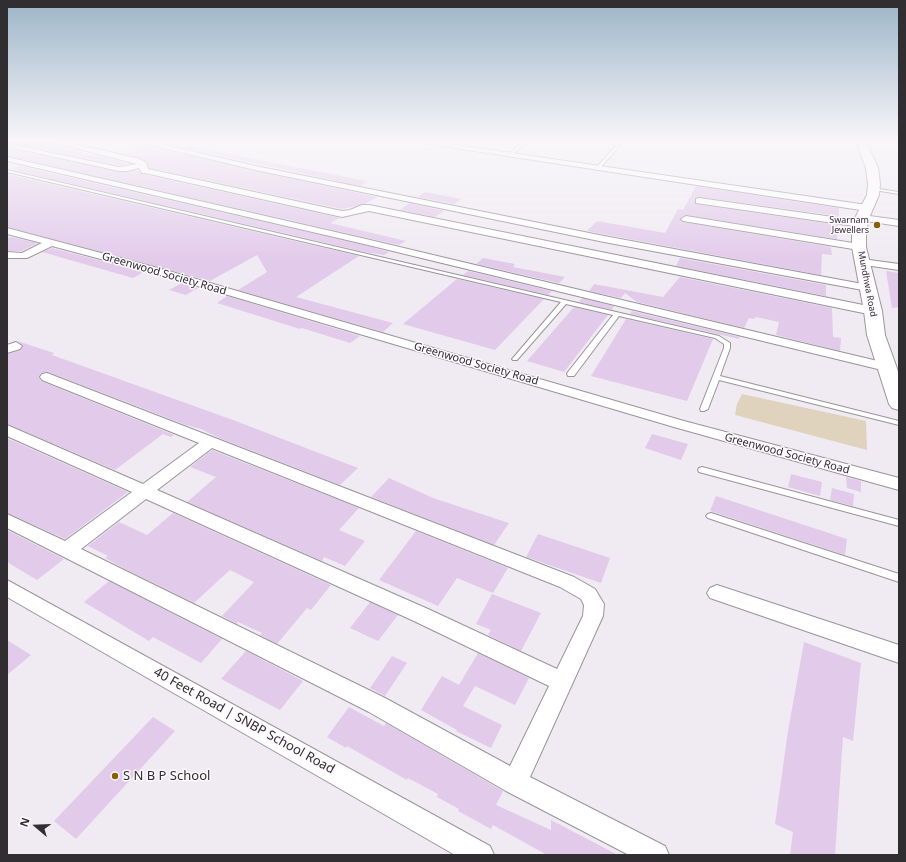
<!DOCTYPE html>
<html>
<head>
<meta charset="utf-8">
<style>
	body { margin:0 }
	#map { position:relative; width:906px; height:862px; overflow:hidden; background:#f0ebf2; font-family:"Noto Sans",sans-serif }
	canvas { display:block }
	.frame { position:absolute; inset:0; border:8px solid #302e30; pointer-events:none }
	.north { position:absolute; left:16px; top:806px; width:40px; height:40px; -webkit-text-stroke:3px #fdf9fe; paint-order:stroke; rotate:289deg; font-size:11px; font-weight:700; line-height:16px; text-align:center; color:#302e30 }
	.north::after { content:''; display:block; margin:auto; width:14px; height:18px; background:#302e30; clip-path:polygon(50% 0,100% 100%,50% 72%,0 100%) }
</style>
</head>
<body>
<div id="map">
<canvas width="906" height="862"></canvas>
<div class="frame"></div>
<div class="north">N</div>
</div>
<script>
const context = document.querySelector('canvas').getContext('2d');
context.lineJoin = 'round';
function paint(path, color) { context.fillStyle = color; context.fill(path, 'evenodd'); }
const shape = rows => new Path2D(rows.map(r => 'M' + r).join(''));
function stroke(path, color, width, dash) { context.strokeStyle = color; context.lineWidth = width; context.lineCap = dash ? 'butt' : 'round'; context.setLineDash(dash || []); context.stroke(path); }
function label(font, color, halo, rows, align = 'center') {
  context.font = font + ' "Noto Sans",sans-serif'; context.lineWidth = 3; context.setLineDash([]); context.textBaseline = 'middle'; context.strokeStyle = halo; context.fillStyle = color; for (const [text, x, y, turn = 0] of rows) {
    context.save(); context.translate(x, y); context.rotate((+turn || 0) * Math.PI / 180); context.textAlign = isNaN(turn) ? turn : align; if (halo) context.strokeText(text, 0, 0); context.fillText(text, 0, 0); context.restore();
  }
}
paint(shape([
	[742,394,866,421,867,450,735,415,737,404]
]), '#dfd3bd');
paint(shape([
	[7,141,47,141,61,146,58,146,130,164,119,165,18,145,13,149,119,172,138,170,142,174,340,218,330,223,406,241,399,245,7,156],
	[193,146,213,151,367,181,360,186,185,148],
	[145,147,174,152,260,172,377,197,365,204,342,209,149,168,147,161,125,154],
	[20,166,364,245,389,252,384,255,365,252,13,170,15,169,12,168],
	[7,174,359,256,296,297,393,323,383,332,238,290,267,272,257,255,210,281,7,227],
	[696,186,839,208,839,216,699,197,694,199,696,204,838,225,837,239,686,215,680,219,683,222,831,247,832,255,822,254,821,275,587,231,597,221,665,233,678,209,683,210],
	[425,192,462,199,454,204,418,197],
	[409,203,444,211,435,217,400,210],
	[11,237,38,243,22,251,7,251,7,238],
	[52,248,144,272,133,278,42,252],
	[483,258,515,264,513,267,565,277,559,283,476,264],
	[680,258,826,285,826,296,676,266],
	[468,271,552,291,548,295,463,275],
	[886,271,899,273,899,307,892,308],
	[680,277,832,308,833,337,841,338,840,351,776,335,779,322,756,317,754,319,749,318,744,328,637,302,625,293,621,298,589,291,594,284,663,297],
	[457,279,544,299,495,350,403,324],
	[182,283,198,288,186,295,169,290],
	[227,296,360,336,350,343,302,328,300,329,217,303],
	[582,298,614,306,612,310,579,302],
	[574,307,608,315,564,372,527,361],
	[632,311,740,337,739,339,630,314],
	[626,319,713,339,687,401,591,376],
	[17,341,54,353,52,355,233,420,358,468,340,485,219,438,201,429,186,425,48,372,41,373,39,378,41,381,174,435,171,437,163,434,115,470,7,424,7,354,21,350,23,346],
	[652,434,688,444,681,460,645,448],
	[7,438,128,492,65,539,7,513],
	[212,450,359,508,339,530,365,541,345,566,324,557,322,561,187,502,216,477,190,467],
	[791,474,822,482,820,496,788,487],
	[846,477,861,481,861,492,847,488],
	[389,478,433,498,509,523,494,545,371,497],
	[832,488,854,494,853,506,830,500],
	[716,496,847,539,845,555,710,511],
	[173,513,331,585,311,610,307,608,277,644,260,635,262,633,238,622,237,624,222,616,254,582,230,570,194,603,125,569,105,558,108,556,88,546,119,522,147,535],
	[7,530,64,559,37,580,7,562],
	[416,531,508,568,493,593,457,578,438,606,379,580],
	[538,534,610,558,601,583,526,557],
	[109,581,222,639,201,663,153,637,149,641,84,602],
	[492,594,541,613,521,651,488,635,491,630,476,624],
	[370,602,398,615,378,641,350,628],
	[7,640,31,655,7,675],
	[804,642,861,663,853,741,843,737,835,855,790,855,793,832,775,824,788,731],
	[246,651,303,681,280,710,221,679],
	[478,653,529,678,515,705,475,686,463,706,502,725,491,748,456,731,457,730,421,710,442,676,459,685],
	[392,656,407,663,385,696,370,688],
	[349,707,384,726,386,723,503,791,496,805,551,830,551,820,618,855,547,855,493,825,491,829,458,811,459,809,437,797,438,794,408,778,407,780,347,746,346,748,327,737],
	[153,717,175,731,76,839,54,821]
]), '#e2caea');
const lane = shape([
	[525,141,530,141,510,156,508,156,508,154,525,141],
	[620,141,624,141,598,170,596,170,596,168,620,141],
	[7,170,719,336,730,343,730,348,720,376,899,421,899,425,719,380,708,409,704,411,701,411,700,409,724,348,724,344,715,338,619,316,574,376,568,376,567,374,568,372,613,315,566,304,517,360,513,360,512,359,513,358,561,302,7,172,7,170],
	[872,188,899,192,899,194,874,190,872,190,872,188],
	[702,467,899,520,899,526,699,472,698,470,699,468,702,467],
	[711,513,899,574,899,582,708,518,706,516,708,514,711,513]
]);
const street = shape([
	[48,141,62,141,136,158,146,162,148,169,342,211,350,210,362,205,369,205,873,307,879,311,873,315,369,211,342,217,145,173,142,173,139,168,127,171,119,171,14,148,18,146,119,167,137,164,48,141],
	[133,141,147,141,260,167,604,236,868,285,874,288,868,291,604,242,260,171,133,141],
	[409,141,429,141,867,205,871,208,867,211,409,141],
	[7,157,366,239,886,363,891,364,893,367,891,370,886,371,364,244,7,161,7,157],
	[699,198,861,221,866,224,861,227,696,203,696,199,699,198],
	[862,215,899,220,899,226,859,220,857,218,862,215],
	[686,216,859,244,864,247,859,250,683,221,681,219,686,216],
	[7,228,165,270,684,421,899,478,899,490,674,427,157,274,52,246,27,258,7,258,7,252,22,253,42,243,7,234,7,228],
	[862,259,899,264,899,270,858,264,857,262,858,260,862,259],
	[16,342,22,346,20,349,7,353,7,345,16,342],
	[47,373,574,577,595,589,604,604,603,616,530,777,665,846,669,855,629,855,506,791,369,712,7,528,7,514,65,541,132,492,7,436,7,425,143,484,199,443,42,380,40,377,42,374,47,373],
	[212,448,560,587,581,599,584,605,583,616,557,669,428,609,157,490,212,448],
	[146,499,414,621,549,686,510,766,385,698,81,549,146,499],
	[7,580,490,846,494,855,455,855,7,597,7,580],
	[717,585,899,645,899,663,710,598,707,593,710,588,717,585]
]);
const primary = shape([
	[856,141,866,141,878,168,880,184,879,195,869,218,866,232,866,247,882,311,885,335,899,374,899,410,892,408,889,404,867,335,864,311,852,247,852,232,855,218,867,195,868,184,866,168,856,141]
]);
stroke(lane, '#99949a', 2);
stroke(street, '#99949a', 2);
stroke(primary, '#99949a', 2);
paint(lane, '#fff');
paint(street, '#fff');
paint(primary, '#fff');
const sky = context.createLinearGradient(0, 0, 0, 262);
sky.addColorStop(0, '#9cb5c7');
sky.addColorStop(0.54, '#f8f6f9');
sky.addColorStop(1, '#f8f6f900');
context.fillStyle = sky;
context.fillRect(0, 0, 906, 262);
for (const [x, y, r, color] of [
	[877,225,4,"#886000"],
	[115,776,4,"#886000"]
]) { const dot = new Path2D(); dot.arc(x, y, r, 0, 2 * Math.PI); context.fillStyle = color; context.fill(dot); stroke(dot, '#fdf9fe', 1.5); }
label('9px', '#302e30', '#fdf9fe', [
	["Swarnam",869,220],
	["Jewellers",869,230]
], 'right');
label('9px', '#302e30', '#fdf9fe', [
	["Mundhwa Road",867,284,79]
]);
label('11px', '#302e30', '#fdf9fe', [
	["Greenwood Society Road",164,274,16],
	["Greenwood Society Road",476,364,16],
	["Greenwood Society Road",787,454,15]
]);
label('13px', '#302e30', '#fdf9fe', [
	["40 Feet Road | SNBP School Road",244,721,29]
]);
label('13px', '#302e30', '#fdf9fe', [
	["S N B P School",123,776]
], 'left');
</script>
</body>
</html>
